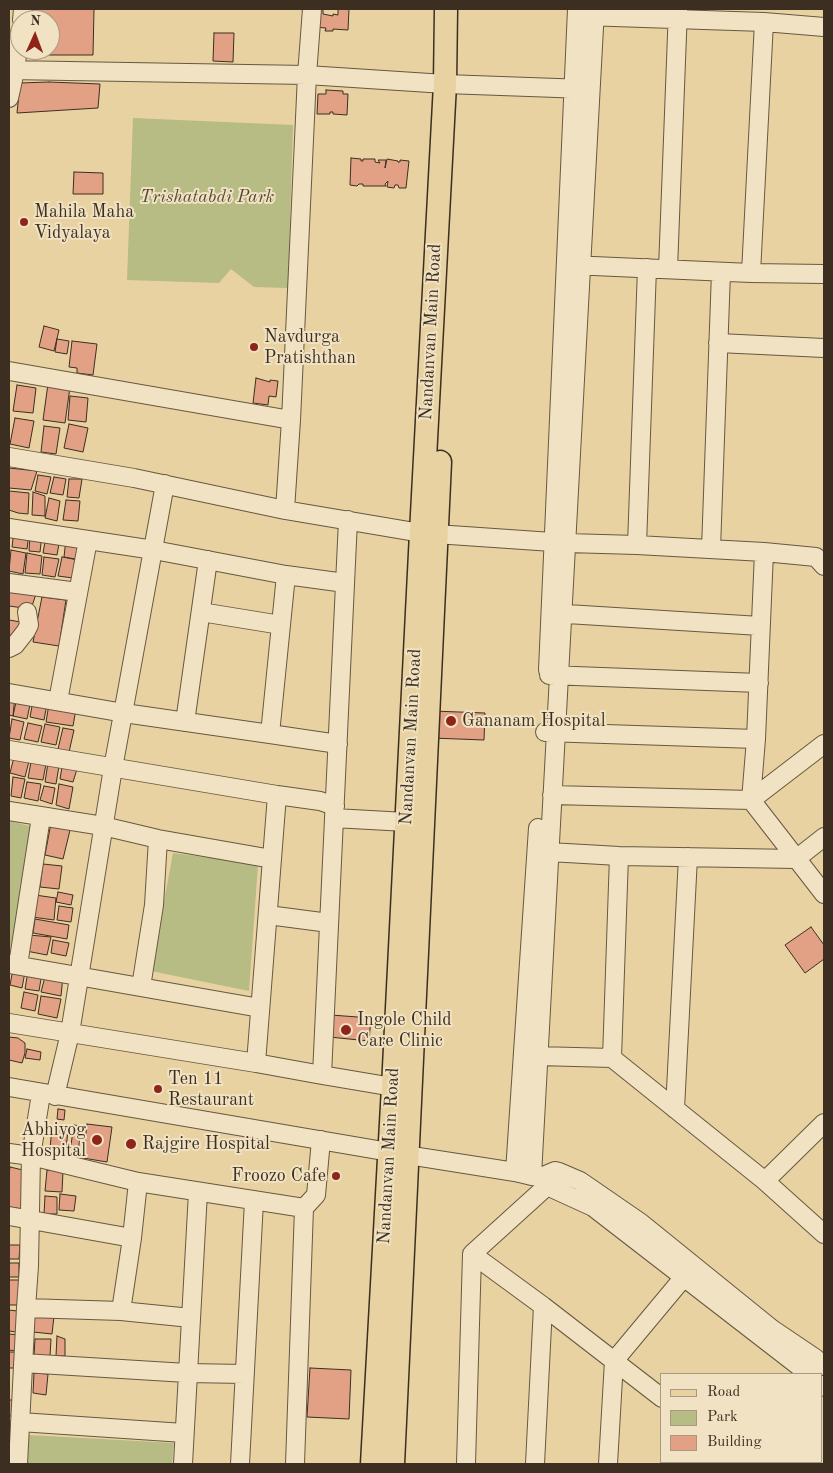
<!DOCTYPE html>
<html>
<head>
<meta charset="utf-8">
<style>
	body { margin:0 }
	#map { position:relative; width:833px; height:1473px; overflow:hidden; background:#e8d2a1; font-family:"Old Standard TT",serif }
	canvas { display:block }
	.frame { position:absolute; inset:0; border:10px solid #3c2f21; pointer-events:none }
	.legend { position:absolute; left:660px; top:1373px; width:162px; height:90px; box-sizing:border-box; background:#f0e2c2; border:1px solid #a89a82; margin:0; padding:6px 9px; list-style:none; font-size:15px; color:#3c2f21 }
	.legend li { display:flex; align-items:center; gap:10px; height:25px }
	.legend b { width:25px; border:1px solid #a89a82 }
	.north { position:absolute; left:10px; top:10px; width:50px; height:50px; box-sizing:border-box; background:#f0e2c2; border:1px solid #a89a82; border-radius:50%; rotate:2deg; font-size:14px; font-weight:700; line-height:20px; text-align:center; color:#3c2f21 }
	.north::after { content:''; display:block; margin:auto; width:18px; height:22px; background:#8f2418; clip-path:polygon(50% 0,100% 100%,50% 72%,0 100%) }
</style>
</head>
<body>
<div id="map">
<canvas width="833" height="1473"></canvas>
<div class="frame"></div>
<ul class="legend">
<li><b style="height:6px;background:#e8d2a1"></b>Road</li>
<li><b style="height:14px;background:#b7bb84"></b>Park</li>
<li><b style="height:14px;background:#e2a085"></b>Building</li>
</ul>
<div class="north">N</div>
</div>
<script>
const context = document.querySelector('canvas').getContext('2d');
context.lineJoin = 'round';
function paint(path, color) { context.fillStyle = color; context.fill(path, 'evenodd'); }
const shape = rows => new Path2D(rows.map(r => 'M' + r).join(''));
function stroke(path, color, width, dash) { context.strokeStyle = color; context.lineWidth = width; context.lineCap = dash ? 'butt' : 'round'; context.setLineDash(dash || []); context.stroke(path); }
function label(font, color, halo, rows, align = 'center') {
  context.font = font + ' "Old Standard TT",serif'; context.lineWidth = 4; context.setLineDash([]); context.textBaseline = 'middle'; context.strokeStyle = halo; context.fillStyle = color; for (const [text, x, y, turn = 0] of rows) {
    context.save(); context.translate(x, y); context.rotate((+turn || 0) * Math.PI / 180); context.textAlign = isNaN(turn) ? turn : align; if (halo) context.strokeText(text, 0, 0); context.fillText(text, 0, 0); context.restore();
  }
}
paint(shape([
	[133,118,293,125,288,288,254,287,231,269,219,283,127,280],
	[9,821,34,827,9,956],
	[173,853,258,864,249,991,151,971],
	[28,1435,174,1443,172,1464,26,1464],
	[677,1462,719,1462,719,1464,677,1464]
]), '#b7bb84');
const building = shape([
	[31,9,94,9,93,55,29,55,29,50,50,50,50,20,31,20,31,9],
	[315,9,323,9,323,14,333,16,333,14,338,15,338,9,349,9,348,30,333,29,333,31,325,31,326,28,314,27,315,9],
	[214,33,234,33,233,62,213,61,214,33],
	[49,82,100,84,98,108,17,113,20,83,49,82],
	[326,90,343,91,343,94,348,94,347,115,333,114,333,112,330,112,330,114,317,114,318,94,326,94,326,90],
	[351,158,361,159,361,161,363,161,363,159,375,159,375,162,380,163,378,160,386,160,385,168,387,159,398,161,398,162,400,162,400,160,409,161,406,188,399,188,398,185,395,185,394,188,387,187,388,181,385,184,386,186,363,186,363,184,359,184,357,186,350,185,351,158],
	[74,172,103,173,103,194,73,194,74,172],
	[44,326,59,330,54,351,39,347,44,326],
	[57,339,69,341,67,354,55,352,57,339],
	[72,341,97,344,93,375,77,373,77,368,69,367,72,341],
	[256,378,270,382,270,380,278,381,276,397,269,396,268,405,253,403,256,378],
	[48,384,70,387,65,423,43,420,48,384],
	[17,385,36,388,33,413,13,411,17,385],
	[70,396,88,398,86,422,68,420,70,396],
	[15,418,34,421,29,448,10,444,15,418],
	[69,424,88,428,83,452,64,448,69,424],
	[44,426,60,428,56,454,41,452,44,426],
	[9,468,37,471,31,490,9,488,9,468],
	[38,475,51,477,47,494,35,491,38,475],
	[54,477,66,479,63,495,50,493,54,477],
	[69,479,82,479,79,498,67,497,69,479],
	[9,491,29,493,28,514,18,513,9,510,9,491],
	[33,492,45,496,45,516,32,515,33,492],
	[49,498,60,501,57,521,45,518,49,498],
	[66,500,80,501,78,521,63,520,66,500],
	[14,530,29,533,27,549,12,547,14,530],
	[30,535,42,535,40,552,29,551,30,535],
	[46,536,60,538,57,555,43,553,46,536],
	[66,539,81,543,77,560,64,557,66,539],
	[11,550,26,553,23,574,9,571,11,550],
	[27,553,42,556,40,574,25,573,27,553],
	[44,557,59,559,55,577,42,575,44,557],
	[62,557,76,559,73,578,58,576,62,557],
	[9,590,36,594,31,609,9,606,9,590],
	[42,597,66,600,59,646,33,642,42,597],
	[9,620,21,622,19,636,9,635,9,620],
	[9,695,15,696,13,716,9,715,9,695],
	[17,697,31,700,27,719,13,716,17,697],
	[33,701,47,704,44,720,30,717,33,701],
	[49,704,76,709,73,726,46,722,49,704],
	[433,711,485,713,484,740,432,738,433,711],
	[12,719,24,722,20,740,9,738,12,719],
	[28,723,42,726,38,742,24,739,28,723],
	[45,724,60,727,56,745,41,742,45,724],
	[63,728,74,730,69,752,58,749,63,728],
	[14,757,29,761,25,777,10,773,14,757],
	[31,762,46,764,43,780,28,778,31,762],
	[48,763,59,766,56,784,45,782,48,763],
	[62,767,77,769,73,782,60,779,62,767],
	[13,777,25,779,21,798,11,796,13,777],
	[27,782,41,784,38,801,24,798,27,782],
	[59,784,73,787,69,809,56,805,59,784],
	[44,786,55,788,52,804,40,800,44,786],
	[51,823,71,826,63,859,45,855,51,823],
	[43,864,62,866,59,889,40,887,43,864],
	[58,892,73,895,71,905,56,902,58,892],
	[35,895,56,898,54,920,32,917,35,895],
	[59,906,73,908,71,922,57,920,59,906],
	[35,919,69,925,67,939,33,933,35,919],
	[811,927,824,945,824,959,805,973,785,945,811,927],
	[29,935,51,937,47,955,26,951,29,935],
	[53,940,69,943,66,956,51,953,53,940],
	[13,969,25,972,22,988,10,985,13,969],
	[28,971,42,973,39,991,25,989,28,971],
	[46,973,63,976,61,996,41,992,46,973],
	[24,992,38,995,35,1011,21,1008,24,992],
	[41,996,61,999,57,1018,38,1014,41,996],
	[331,1015,371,1018,369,1041,329,1037,331,1015],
	[9,1037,18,1038,25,1043,25,1053,22,1063,9,1060,9,1037],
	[27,1049,41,1052,40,1060,25,1058,27,1049],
	[58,1109,65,1110,64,1120,57,1119,58,1109],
	[87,1124,112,1127,107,1162,83,1158,87,1124],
	[74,1125,81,1126,78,1154,70,1151,74,1125],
	[52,1128,68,1130,66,1150,50,1148,52,1128],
	[10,1167,27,1171,22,1209,9,1207,9,1175,10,1167],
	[47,1170,63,1171,62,1192,45,1191,47,1170],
	[60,1194,76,1196,74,1211,59,1210,60,1194],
	[45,1196,57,1197,57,1214,44,1214,45,1196],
	[9,1245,20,1245,19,1259,9,1259,9,1245],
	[9,1263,19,1263,19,1277,9,1277,9,1263],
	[9,1280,20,1280,19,1305,9,1305,9,1280],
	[9,1310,17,1311,16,1332,9,1331,9,1310],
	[35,1313,54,1316,52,1334,33,1332,35,1313],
	[9,1334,20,1335,17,1351,9,1350,9,1334],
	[57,1336,65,1339,65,1356,56,1356,57,1336],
	[35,1339,51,1339,50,1356,34,1356,35,1339],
	[9,1352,15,1352,14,1368,9,1368,9,1352],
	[310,1368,351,1370,349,1419,307,1417,310,1368],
	[34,1373,48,1374,46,1395,33,1393,34,1373],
	[9,1400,14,1400,13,1416,9,1416,9,1400],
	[719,1462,729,1462,733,1464,719,1464,719,1462]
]);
paint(building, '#e2a085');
stroke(building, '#3c2f21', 1);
const minor = shape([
	[584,16,764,22,824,27],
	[22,20,23,9],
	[9,70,307,75,445,84,585,89],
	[9,98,15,71,20,32],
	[571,265,751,273,824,274],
	[668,269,678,9],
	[751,273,764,22],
	[718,343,824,348],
	[9,371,291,420,285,510],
	[291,420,307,75,312,9],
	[9,457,134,478,285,510,421,533,567,543,637,545,764,552,816,557,824,566],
	[9,528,154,550,286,575,270,734,124,713,9,693],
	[637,545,647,268],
	[711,549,721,272],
	[286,575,345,583],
	[9,583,78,592],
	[201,612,281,625],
	[551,613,760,626],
	[9,648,15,645,26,631,29,625,27,612],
	[548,670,577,9],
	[549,675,759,683],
	[58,701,88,540],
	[185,722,208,560],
	[545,732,756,739],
	[270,734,338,744],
	[824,744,751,800,824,894],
	[9,750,277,795,256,1063,322,1075,348,520],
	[277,795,320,801,335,806],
	[552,795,751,800,756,739,764,552],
	[9,811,103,826,158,839,272,859],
	[334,818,406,822],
	[549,852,619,856,796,859,824,837],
	[268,915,329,923],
	[9,964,260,1008],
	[18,965,41,817],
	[141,987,154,905,158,839],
	[9,1023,256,1063],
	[538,1056,612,1058,619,856],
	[612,1058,765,1181,824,1123],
	[322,1075,405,1089],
	[9,1087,407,1155,515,1172,532,1176,541,1177,555,1171,559,1172,580,1181,641,1223,772,1329,815,1358,824,1366],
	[41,1094,31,1156,29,1266,26,1308,121,1311,191,1318],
	[55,1096,70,1033,113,768,165,484],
	[675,1109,688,857],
	[9,1153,31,1156,138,1182,304,1208,295,1464],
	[515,1172,538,828],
	[532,1176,595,9],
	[541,1177,547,1186,593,1207,809,1374],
	[765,1181,824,1234],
	[547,1186,472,1254,543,1306,662,1398],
	[304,1208,316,1195,321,1140],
	[9,1216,132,1238,121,1311],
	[132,1238,138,1182],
	[23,1363,187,1373,245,1374],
	[822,1385,824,1387],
	[20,1422,184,1433],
	[744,1462,747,1464],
	[18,1464,26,1308],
	[183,1464,198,1192],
	[240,1464,254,1201],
	[466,1464,472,1254],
	[535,1464,543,1306],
	[608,1464,614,1361,684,1277],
	[671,1464,671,1462]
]);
const major = shape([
	[372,1464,393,1087,421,533,445,84,446,9],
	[393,1464,440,462]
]);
stroke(minor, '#675841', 20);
stroke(major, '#3c2f21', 25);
stroke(minor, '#f0e2c2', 18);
stroke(major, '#e8d2a1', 22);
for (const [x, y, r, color] of [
	[24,222,5,"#8f2418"],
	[254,347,5,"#8f2418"],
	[451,721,6,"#8f2418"],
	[346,1030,6,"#8f2418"],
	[158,1089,5,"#8f2418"],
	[97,1140,6,"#8f2418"],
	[131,1144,6,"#8f2418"],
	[336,1176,5,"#8f2418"]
]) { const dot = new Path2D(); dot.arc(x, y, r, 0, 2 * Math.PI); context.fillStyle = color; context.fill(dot); stroke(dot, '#f0e2c2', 2); }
label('italic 18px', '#554b35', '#f0e2c2', [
	["Trishatabdi Park",207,197]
]);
label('18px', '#3c2f21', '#f0e2c2', [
	["Mahila Maha",34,212],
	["Vidyalaya",34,233],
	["Navdurga",264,337],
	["Pratishthan",264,358],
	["Gananam Hospital",462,721],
	["Ingole Child",357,1020],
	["Care Clinic",357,1041],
	["Ten 11",168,1079],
	["Restaurant",168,1100],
	["Abhiyog",86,1130,"right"],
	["Hospital",86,1151,"right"],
	["Rajgire Hospital",142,1144],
	["Froozo Cafe",326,1176,"right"]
], 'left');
label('18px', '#3c2f21', '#f0e2c2', [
	["Nandanvan Main Road",431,332,-87],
	["Nandanvan Main Road",411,737,-87],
	["Nandanvan Main Road",389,1156,-87]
]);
</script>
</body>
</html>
